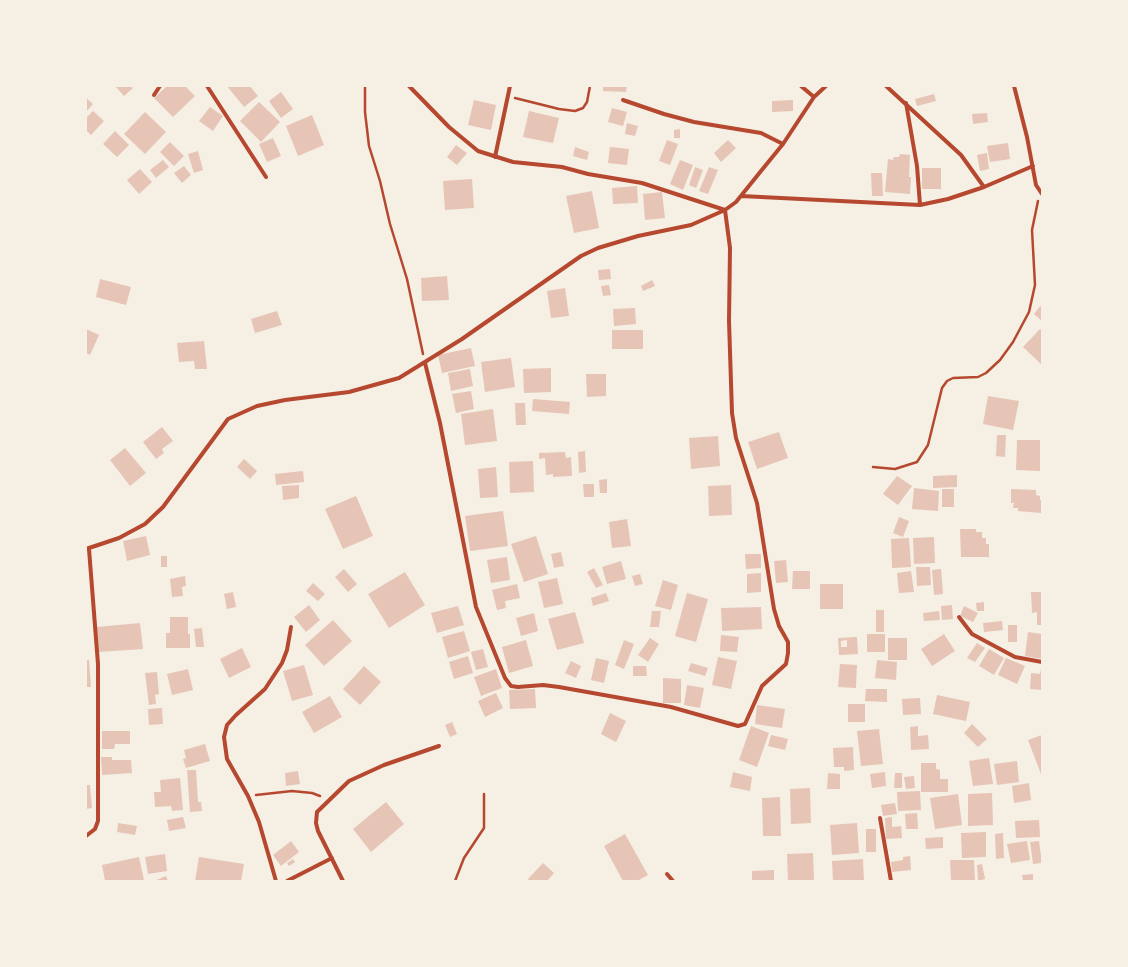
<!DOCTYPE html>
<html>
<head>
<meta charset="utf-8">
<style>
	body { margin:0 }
	#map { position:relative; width:1128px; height:967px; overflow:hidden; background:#f6efe4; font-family:Mulish,sans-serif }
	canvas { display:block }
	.frame { position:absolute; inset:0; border:87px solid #f6efe4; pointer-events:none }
</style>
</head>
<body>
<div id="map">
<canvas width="1128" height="967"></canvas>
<div class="frame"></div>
</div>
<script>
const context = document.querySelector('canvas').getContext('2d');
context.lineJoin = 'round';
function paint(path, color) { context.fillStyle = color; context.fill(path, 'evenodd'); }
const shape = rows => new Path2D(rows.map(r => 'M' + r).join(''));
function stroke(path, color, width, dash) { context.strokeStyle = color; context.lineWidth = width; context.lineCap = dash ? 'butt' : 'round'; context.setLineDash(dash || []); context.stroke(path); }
paint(shape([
	[115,86,131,86,133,88,124,96],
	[167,86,185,86,195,96,173,117,154,98],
	[227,86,250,86,258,96,244,107],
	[603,86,627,86,626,92,603,91],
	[281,92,293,109,281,118,269,101],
	[934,94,936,101,917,106,915,99],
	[86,98,93,104,86,112],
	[474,100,496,105,491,130,468,125],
	[793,100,793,111,772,112,772,101],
	[259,102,280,122,261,142,240,121],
	[210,107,223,116,213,131,199,121],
	[612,108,627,112,623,126,608,122],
	[93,111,104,121,91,135,86,130,86,118],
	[529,111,559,118,553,143,523,137],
	[145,112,166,132,145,154,124,134],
	[987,113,988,122,973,124,972,114],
	[312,115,324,145,298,156,286,126],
	[627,123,638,126,635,136,625,134],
	[680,129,680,138,674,138,674,130],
	[115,131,129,145,117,157,103,144],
	[273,138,281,156,267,162,259,144],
	[667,140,678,144,670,165,659,161],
	[728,140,736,148,721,162,714,153],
	[170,142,184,156,174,166,160,152],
	[1008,143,1010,159,990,162,987,146],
	[456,145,467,153,457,165,447,157],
	[575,147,589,152,587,160,573,156],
	[610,147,629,149,627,165,608,163],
	[198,151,203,170,194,173,188,154],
	[987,153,989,169,980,171,977,155],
	[900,154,910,155,909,177,911,177,910,194,885,192,888,159,893,160,894,157,899,157],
	[163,160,169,167,156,178,150,170],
	[680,160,693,165,683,190,670,184],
	[184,166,191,175,182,183,174,173],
	[695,167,703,170,696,188,689,185],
	[709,167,718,170,708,194,699,191],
	[922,168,941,168,941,189,922,189],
	[140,169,152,182,139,194,127,180],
	[871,173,882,173,883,196,872,196],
	[472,179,474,208,445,210,443,181],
	[637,186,638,203,613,204,612,188],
	[592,191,599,228,574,233,566,196],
	[662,192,665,218,645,220,643,194],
	[610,269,611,279,599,280,598,270],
	[447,276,449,300,422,301,421,278],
	[100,279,131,287,126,305,96,297],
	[652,280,655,286,643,291,641,286],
	[609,285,611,295,603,296,601,286],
	[565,288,569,316,551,318,547,291],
	[1042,304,1042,321,1034,314],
	[635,308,636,324,614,326,613,309],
	[277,311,282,325,255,333,251,319],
	[86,329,99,335,90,355,86,353],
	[1040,329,1042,331,1042,365,1023,347],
	[612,330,643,330,643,349,612,349],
	[204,341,207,369,195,369,194,361,179,362,177,343],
	[471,348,475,366,442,373,438,355],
	[511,358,515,387,485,392,481,362],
	[551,368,551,392,524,393,523,369],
	[470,369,473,386,451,391,448,373],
	[586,374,606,374,606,396,587,397],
	[471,391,474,409,456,413,452,394],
	[988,396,1019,401,1013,430,983,424],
	[533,399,570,402,569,414,532,411],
	[515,403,525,403,526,425,516,425],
	[493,409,497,441,465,445,461,414],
	[162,427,173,441,162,449,164,453,156,459,143,442],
	[779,432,788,458,757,469,748,442],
	[997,435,1006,435,1005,457,996,456],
	[718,436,720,466,691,469,689,438],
	[1017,440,1040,440,1040,471,1016,470],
	[125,448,146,473,130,486,110,460],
	[585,451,586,472,579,473,578,452],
	[565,452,566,458,571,457,572,476,553,477,553,474,546,475,545,458,539,459,539,453],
	[244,459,257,471,250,479,237,467],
	[533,461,534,492,510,493,509,462],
	[496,467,498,497,480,498,478,469],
	[303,471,304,482,276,485,275,474],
	[957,475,957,487,933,488,933,476],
	[897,476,912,486,898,505,883,494],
	[607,479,607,493,600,493,599,480],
	[583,484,594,484,594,497,584,497],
	[299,485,299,498,283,500,282,486],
	[731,485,732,515,709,516,708,486],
	[914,488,939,491,938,511,912,509],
	[942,489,954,489,954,507,942,507],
	[1011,489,1036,490,1036,495,1040,496,1040,500,1042,500,1041,513,1018,511,1018,508,1013,508,1014,503,1011,503],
	[356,496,373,536,343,549,325,509],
	[503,511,508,546,470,551,465,516],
	[899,517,909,521,903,537,893,533],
	[627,519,631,546,612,548,609,522],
	[960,529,976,529,976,532,982,532,982,538,986,538,986,544,989,544,989,557,961,557],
	[146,536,150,555,127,561,123,541],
	[536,536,548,574,524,582,511,544],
	[934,537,935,563,914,564,913,538],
	[909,538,911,567,892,568,891,539],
	[561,552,564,566,554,568,551,554],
	[745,554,761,554,761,568,746,569],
	[161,556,167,556,167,567,161,567],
	[507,557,510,580,491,583,487,560],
	[786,560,788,582,776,583,774,561],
	[621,561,626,579,607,584,602,567],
	[916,567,930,567,931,585,917,586],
	[594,568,603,585,596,588,587,572],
	[344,569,357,584,348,592,335,577],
	[941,569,943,594,934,595,932,570],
	[793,571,810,571,810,589,792,589],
	[911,571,914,592,899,593,897,573],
	[405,572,425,605,389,628,368,594],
	[761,573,761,592,747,593,747,574],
	[640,574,643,584,635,586,632,576],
	[185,576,186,586,182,587,183,596,172,597,170,579],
	[557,578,563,604,544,608,538,582],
	[663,580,678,585,671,610,655,606],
	[313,583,325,594,318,601,306,591],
	[517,584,520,598,505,601,506,608,497,610,492,590],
	[820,584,843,584,843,609,820,609],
	[233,592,236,607,227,609,224,594],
	[1031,592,1042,592,1042,625,1037,625,1037,612,1032,613],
	[606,593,609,601,593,606,591,598],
	[687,593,708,599,696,642,675,636],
	[984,602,984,611,977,611,976,603],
	[309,605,320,620,306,632,294,617],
	[952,605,953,619,942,620,941,606],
	[458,606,464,625,437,633,431,613],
	[964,606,978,613,973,622,960,616],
	[761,607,762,629,722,631,721,608],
	[876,610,884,610,884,632,876,632],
	[652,611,661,611,659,627,650,627],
	[939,611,940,620,924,621,923,613],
	[575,612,584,643,557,650,548,619],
	[534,613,538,631,521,636,516,618],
	[170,617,188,617,188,634,190,634,190,648,166,648,166,633,170,633],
	[333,620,352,641,324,666,305,645],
	[1002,621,1003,630,984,632,983,623],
	[140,623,143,649,99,652,97,627],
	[1008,625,1017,625,1017,642,1008,642],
	[202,628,204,647,196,647,194,629],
	[464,631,470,651,448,658,442,637],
	[1028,632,1042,634,1042,659,1025,656],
	[867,634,885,634,885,652,867,652],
	[944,634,955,651,932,666,921,649],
	[721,635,739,637,737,652,720,651],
	[857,637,858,654,839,655,838,638],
	[847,640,847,647,841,647,841,641],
	[650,638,659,644,648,662,638,655],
	[888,638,907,638,907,660,888,660],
	[526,640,533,666,509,673,502,647],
	[624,640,634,644,624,669,615,665],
	[977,643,985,648,975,662,967,658],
	[242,648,251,667,229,678,220,659],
	[483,649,488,667,476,670,471,652],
	[989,649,1004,658,994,675,979,666],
	[468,656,473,673,454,679,449,662],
	[718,657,737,661,731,689,712,685],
	[596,658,609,661,604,683,591,680],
	[1006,658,1025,666,1017,684,998,675],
	[86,660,89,660,91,687,86,687],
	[877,660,897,662,896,680,875,678],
	[571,661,581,666,576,678,565,673],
	[691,663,708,668,705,676,688,671],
	[840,664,857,665,856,688,838,687],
	[304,665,313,695,292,701,283,671],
	[364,666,381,682,360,705,343,689],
	[633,666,646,666,647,676,633,676],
	[188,669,193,690,172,695,167,674],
	[496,669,502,688,481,696,474,677],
	[1041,669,1042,690,1030,689,1031,673,1040,674],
	[157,672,159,694,155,695,156,704,149,705,145,673],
	[663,678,681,679,681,703,663,703],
	[687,685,704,688,700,708,684,705],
	[535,689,536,708,510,709,509,690],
	[866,689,887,689,887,702,865,701],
	[496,693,503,708,485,717,478,701],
	[937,695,970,702,966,721,933,714],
	[330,696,342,717,314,733,302,712],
	[920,698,921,714,903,715,902,699],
	[848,704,865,704,865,722,848,722],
	[757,705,785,709,782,728,755,724],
	[162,708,163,724,149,725,148,709],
	[610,713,626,721,616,742,601,734],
	[452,722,457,734,450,737,445,725],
	[972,724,987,739,978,747,964,733],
	[751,726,769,733,757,767,739,760],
	[918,726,918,736,928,735,929,749,911,750,910,727],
	[879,729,883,764,861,766,857,731],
	[102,731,130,731,130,744,115,744,114,749,102,749],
	[771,735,788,739,785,750,768,746],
	[1042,735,1042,773,1041,774,1028,740],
	[205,744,210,761,186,768,183,759,186,758,184,750],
	[853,747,854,770,844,771,844,767,834,767,833,748],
	[101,757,112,757,112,760,131,760,132,773,102,775],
	[989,758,993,784,973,786,969,761],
	[1017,761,1019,782,997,785,994,764],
	[921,763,936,763,936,769,940,770,940,779,948,779,948,792,921,792],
	[187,770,196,770,198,802,201,802,202,811,190,812],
	[298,771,300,784,286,786,285,773],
	[733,772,752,777,750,791,730,787],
	[885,772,886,786,872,788,870,774],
	[828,773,840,774,840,789,827,789],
	[895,773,902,773,902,788,894,788],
	[914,776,915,788,906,789,904,777],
	[180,778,183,810,172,811,171,806,155,807,154,792,161,792,160,780],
	[1029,783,1031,800,1014,803,1012,786],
	[86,785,90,785,92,808,86,809],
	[810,788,811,823,791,824,790,789],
	[920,791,921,810,898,811,897,792],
	[992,793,993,825,968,826,968,794],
	[958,794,962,825,935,829,930,798],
	[780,797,781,836,763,836,762,798],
	[386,802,404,824,371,852,353,829],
	[895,803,897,814,883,816,881,805],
	[917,813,918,829,906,829,905,814],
	[183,817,186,828,169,831,167,820],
	[892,817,892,827,901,826,902,838,886,839,885,818],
	[1039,820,1040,837,1016,838,1015,821],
	[118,823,137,826,135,835,117,832],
	[857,823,859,853,832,855,830,825],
	[866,829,876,829,876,852,866,852],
	[986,832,986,857,962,858,961,833],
	[1003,833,1004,858,996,859,995,834],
	[625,834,648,875,637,881,623,881,604,846],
	[943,837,943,848,926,849,925,838],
	[291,841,299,852,281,866,273,855],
	[1027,841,1030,860,1011,863,1007,844],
	[1039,841,1042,863,1033,864,1030,842],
	[813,853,814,881,788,881,787,854],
	[165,854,167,871,148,874,145,857],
	[910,856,911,870,892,872,891,862,903,860,903,857],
	[139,857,144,880,105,881,102,865],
	[199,857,244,864,241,881,195,881],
	[293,859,295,862,289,866,287,863],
	[863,859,864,881,833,881,832,861],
	[950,860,974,860,975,881,951,881],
	[543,863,554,873,547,881,529,881,528,879],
	[982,864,985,879,978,881,977,865],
	[774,870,774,881,752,881,752,871],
	[1033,874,1033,881,1023,881,1022,875],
	[166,876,168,881,154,881]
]), '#e6c5b7');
stroke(shape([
	[365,86,365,112,369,146,380,181,390,224,407,279,423,354],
	[515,98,559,109,575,111,583,108,587,102,590,86],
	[873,467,895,469,917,462,928,445,942,388,947,381,953,378,978,377,986,373,1000,360,1013,342,1029,312,1035,285,1032,230,1038,201],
	[256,795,292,791,312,793,320,796],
	[455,881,464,858,484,828,484,794]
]), '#b5482f', 2.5);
stroke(shape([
	[207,86,266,177],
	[409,86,449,127,478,151,513,162,562,167,588,174,642,183,725,210,730,248,729,321,732,413,736,438,757,503,774,609,779,626,788,642,788,653,786,664,762,686,745,724,738,726,671,707,559,687,543,685,518,687,511,686,505,678,476,607,440,423,425,363],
	[801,86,814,97],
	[886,86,961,155,984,187],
	[1014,86,1027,137,1036,185,1042,194],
	[154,95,160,86],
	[623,100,664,114,694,122,761,133,783,144],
	[906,103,917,166,920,205],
	[495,157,510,86],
	[741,196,920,205,948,199,984,187,1033,166],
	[86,549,119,538,145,524,163,507,228,419,257,406,285,400,349,392,399,378,462,339,581,256,598,248,638,236,691,225,725,210,736,202,761,171,783,144,814,97,826,86],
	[959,617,972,634,1015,657,1042,662],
	[880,818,891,881],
	[86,836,95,829,98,821,98,664,89,549],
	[667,874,673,881],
	[276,881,259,822,248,796,227,759,224,737,227,725,236,715,265,689,282,663,287,650,291,627],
	[287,881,332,858],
	[343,881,318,831,316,823,317,812,349,781,384,765,439,746]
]), '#b5482f', 4);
</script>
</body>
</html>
